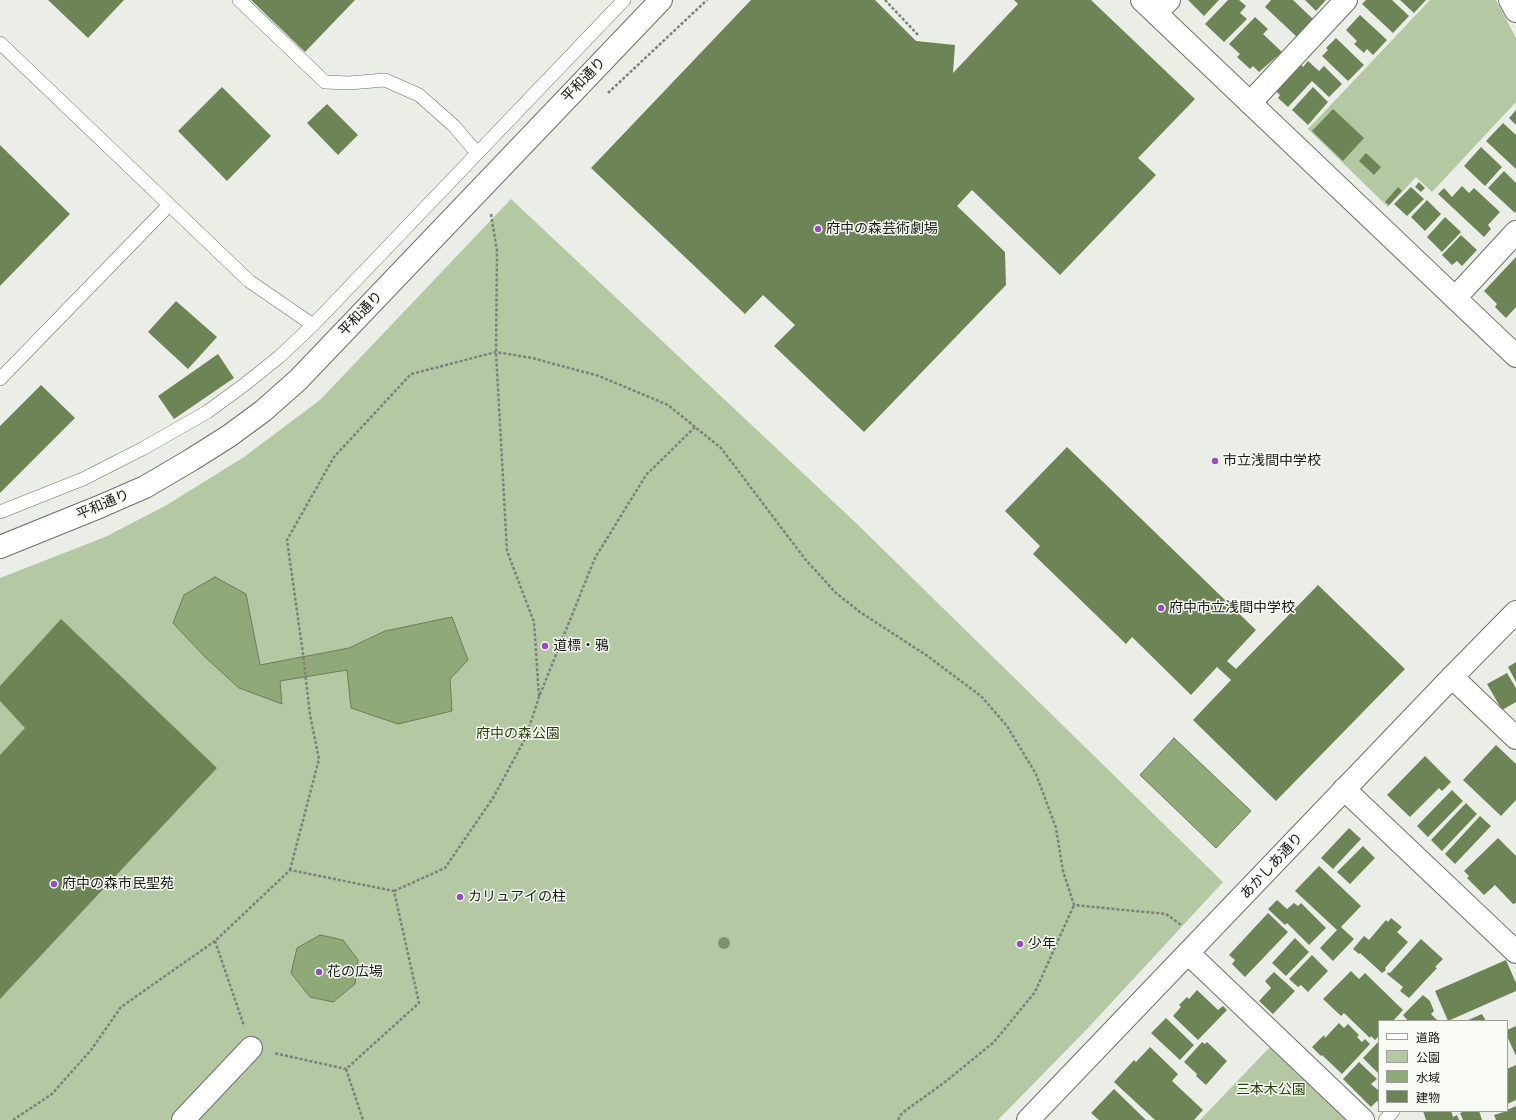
<!DOCTYPE html>
<html>
<head>
<meta charset="utf-8">
<style>
	body { margin:0 }
	#map { position:relative; width:1516px; height:1120px; overflow:hidden; background:#eaeee7; font-family:"Fira Sans","Noto Sans JP",sans-serif }
	canvas { display:block }
	.legend { position:absolute; left:1378px; top:1020px; width:130px; height:92px; box-sizing:border-box; background:#f7fbf4; border:1px solid #9da09a; margin:0; padding:5px 7px; list-style:none; font-size:12px; color:#151714 }
	.legend li { display:flex; align-items:center; gap:8px; height:20px }
	.legend b { width:20px; border:1px solid #9da09a }
</style>
</head>
<body>
<div id="map">
<canvas width="1516" height="1120"></canvas>
<ul class="legend">
<li><b style="height:5px;background:#fff"></b>道路</li>
<li><b style="height:11px;background:#b5c8a4"></b>公園</li>
<li><b style="height:11px;background:#90a979"></b>水域</li>
<li><b style="height:11px;background:#6d8556"></b>建物</li>
</ul>
</div>
<script>
const context = document.querySelector('canvas').getContext('2d');
context.lineJoin = 'round';
function paint(path, color) { context.fillStyle = color; context.fill(path, 'evenodd'); }
const shape = rows => new Path2D(rows.map(r => 'M' + r).join(''));
function stroke(path, color, width, dash) { context.strokeStyle = color; context.lineWidth = width; context.lineCap = dash ? 'butt' : 'round'; context.setLineDash(dash || []); context.stroke(path); }
function label(font, color, halo, rows, align = 'center') {
  context.font = font + ' "Fira Sans","Noto Sans JP",sans-serif'; context.lineWidth = 3; context.setLineDash([]); context.textBaseline = 'middle'; context.strokeStyle = halo; context.fillStyle = color; for (const [text, x, y, turn = 0] of rows) {
    context.save(); context.translate(x, y); context.rotate((+turn || 0) * Math.PI / 180); context.textAlign = isNaN(turn) ? turn : align; if (halo) context.strokeText(text, 0, 0); context.fillText(text, 0, 0); context.restore();
  }
}
paint(shape([
	[1430,0,1496,0,1516,38,1516,102,1432,192,1416,177,1388,207,1308,129],
	[511,199,856,523,1223,882,1088,1028,998,1120,0,1120,0,578,105,537,165,506,244,457,320,400],
	[1270,1047,1347,1120,1200,1120]
]), '#b5c8a4');
const water = shape([
	[215,577,246,594,260,665,349,648,385,631,452,617,468,660,450,679,452,711,398,724,351,708,347,670,280,681,282,704,239,688,205,657,173,623,184,595,215,577],
	[1174,738,1251,811,1216,848,1140,775,1174,738],
	[320,935,343,940,358,960,355,984,333,1002,310,997,291,973,297,948,320,935]
]);
paint(water, '#90a979');
stroke(water, '#6b7d5b', 1);
paint(shape([
	[48,0,124,0,88,38],
	[251,0,355,0,305,52],
	[751,0,875,0,916,41,955,45,953,73,1018,4,1014,0,1091,0,1195,99,1138,158,1156,175,1060,275,972,190,957,206,1005,252,1006,285,864,432,774,346,795,325,763,295,745,314,591,168],
	[1188,0,1219,0,1204,16],
	[1228,0,1239,0,1246,6,1240,13,1247,19,1224,42,1205,24],
	[1271,0,1293,0,1314,20,1298,38,1265,7],
	[1305,0,1326,0,1316,11],
	[1366,0,1392,0,1409,16,1393,33,1362,4],
	[1400,0,1426,0,1414,13],
	[1360,15,1387,40,1373,55,1367,49,1364,53,1354,44,1357,41,1346,30],
	[1255,17,1268,29,1263,34,1282,52,1259,72,1253,66,1250,69,1237,57,1240,54,1229,44],
	[1336,38,1364,65,1348,81,1322,56,1328,50,1326,48],
	[1308,61,1319,71,1324,66,1342,84,1329,97,1312,81,1288,107,1278,98,1280,95,1275,90,1300,63,1303,67],
	[222,87,271,136,227,181,178,131],
	[1313,87,1328,102,1308,125,1292,110],
	[327,104,358,135,338,155,307,123],
	[1333,109,1364,138,1343,161,1312,131],
	[1516,110,1516,125,1509,118],
	[1503,123,1516,135,1516,169,1486,141],
	[0,145,70,214,0,286],
	[1481,147,1502,167,1485,186,1464,166],
	[1366,153,1381,167,1374,175,1359,161],
	[1504,171,1516,183,1516,211,1515,213,1488,188],
	[1419,182,1425,188,1421,192,1415,187],
	[1462,186,1469,193,1474,188,1500,212,1488,225,1491,229,1484,237,1438,194,1444,188,1452,197],
	[1398,187,1402,191,1389,205,1385,202],
	[1411,187,1424,199,1407,216,1394,204],
	[1427,200,1441,214,1425,231,1411,217],
	[1445,217,1461,232,1442,252,1427,237],
	[1461,235,1477,250,1462,266,1457,261,1452,265,1442,255],
	[1516,257,1516,307,1506,318,1495,307,1497,304,1484,291],
	[176,301,217,337,188,369,148,332],
	[218,354,234,378,174,419,158,396],
	[41,385,75,418,0,493,0,426],
	[1067,447,1256,630,1227,661,1236,669,1318,585,1405,669,1276,801,1193,720,1231,680,1217,667,1191,695,1132,637,1126,644,1033,554,1040,546,1005,511],
	[61,619,217,768,0,999,0,755,25,728,0,701,0,686],
	[1516,662,1516,682,1508,667],
	[1507,673,1516,688,1516,702,1502,710,1487,684],
	[1496,745,1516,764,1516,800,1501,816,1463,780],
	[1425,756,1451,782,1442,791,1439,788,1410,817,1387,795],
	[1452,790,1463,801,1428,837,1417,826],
	[1466,803,1477,814,1442,851,1431,840],
	[1480,816,1491,826,1455,864,1445,854],
	[1349,828,1361,839,1333,869,1321,858],
	[1498,838,1516,856,1516,903,1513,904,1495,885,1484,895,1467,878,1469,876,1464,871],
	[1363,846,1375,858,1350,884,1337,872],
	[1319,866,1361,906,1341,927,1354,939,1333,961,1320,948,1337,930,1295,891],
	[1277,900,1287,909,1294,903,1298,906,1301,903,1326,928,1309,945,1287,923,1285,925,1268,909],
	[1268,913,1288,932,1245,977,1232,964,1235,960,1229,955],
	[1391,918,1402,927,1397,932,1408,942,1385,968,1386,970,1382,973,1360,953,1359,954,1353,949,1364,936,1369,940,1386,920,1388,922],
	[1295,938,1309,952,1286,976,1272,963],
	[1421,939,1443,959,1435,967,1437,968,1409,998,1400,991,1403,987,1387,974,1389,972,1390,973],
	[1312,955,1328,971,1308,992,1301,985,1298,987,1289,979],
	[1506,960,1516,983,1516,991,1448,1021,1435,991],
	[1351,971,1359,979,1365,973,1403,1010,1393,1021,1379,1021,1379,1036,1375,1040,1371,1036,1370,1038,1344,1013,1341,1016,1323,999],
	[1274,972,1295,991,1273,1014,1259,1001,1271,988,1265,981],
	[1197,990,1218,1010,1223,1006,1227,1010,1198,1040,1173,1016,1181,1007,1179,1005,1187,997,1189,999],
	[1423,995,1430,1001,1434,1011,1431,1014,1438,1021,1408,1021,1403,1015],
	[1482,1014,1486,1021,1466,1021],
	[1166,1018,1194,1045,1180,1060,1151,1033],
	[1339,1023,1344,1028,1348,1024,1359,1035,1357,1037,1362,1042,1365,1039,1370,1044,1342,1074,1322,1055,1321,1056,1312,1047,1324,1035,1325,1038],
	[1516,1026,1516,1056,1507,1036,1507,1030],
	[1379,1041,1379,1074,1363,1058],
	[1202,1042,1205,1044,1207,1042,1227,1061,1206,1085,1196,1076,1197,1074,1184,1062],
	[1150,1047,1178,1074,1172,1081,1203,1110,1194,1120,1155,1120,1114,1082,1134,1060,1136,1062],
	[1359,1062,1377,1079,1371,1084,1379,1091,1379,1103,1377,1101,1371,1107,1343,1079],
	[1516,1065,1516,1100,1507,1104,1507,1069],
	[1114,1089,1146,1120,1099,1120,1091,1113],
	[1516,1106,1516,1120,1496,1120,1494,1115,1507,1111,1507,1110],
	[1423,1111,1451,1111,1453,1117,1457,1115,1459,1120,1426,1120],
	[1466,1111,1479,1111,1482,1120,1463,1120,1460,1113]
]), '#6d8556');
const lane = shape([
	[239,0,325,82,349,83,385,80,419,95,454,126,477,153],
	[0,43,249,281,313,325],
	[0,379,169,205],
	[0,512,83,479,144,448,207,412,244,385,279,357,313,325,624,0],
	[1385,1120,1393,1111]
]);
const street = shape([
	[1510,0,1516,11],
	[1156,13,1169,0],
	[1250,103,1346,0],
	[1455,298,1516,232],
	[1452,677,1516,738],
	[1344,789,1516,952],
	[1188,953,1363,1120],
	[183,1120,251,1048]
]);
const secondary = shape([
	[1142,0,1516,356],
	[0,547,99,507,145,487,191,460,229,436,263,411,298,380,661,0],
	[1028,1120,1452,677,1516,612]
]);
stroke(lane, '#6d706a', 14);
stroke(street, '#6d706a', 24);
stroke(secondary, '#6d706a', 24);
stroke(shape([
	[885,0,919,36],
	[608,93,707,0],
	[491,214,497,251,496,352,507,551,534,622,539,697],
	[290,870,319,759,310,715,303,654,287,540,334,457,411,374,496,352,532,358,599,376,668,405,721,448,805,559,836,593,860,612,926,655,981,696,1007,726,1036,774,1056,828,1063,871,1074,905,1166,914,1181,925],
	[394,891,445,868,493,798,526,737,539,697,595,558,646,475,695,427],
	[215,941,244,1026],
	[346,1069,363,1120],
	[13,1120,52,1094,91,1050,121,1007,215,941,290,870,394,891,419,1003,346,1069,274,1053],
	[898,1120,902,1113,945,1082,994,1042,1035,992,1074,905]
]), '#7d807b', 2.5, [3, 2]);
stroke(lane, '#fff', 13);
stroke(street, '#fff', 22);
stroke(secondary, '#fff', 22);
context.fillStyle = '#7f8e6d';
for (const [x, y] of [
	[724,943]
]) { context.beginPath(); context.arc(x, y, 6, 0, 2 * Math.PI); context.fill(); }
for (const [x, y, r, color] of [
	[818,229,4,"#954dc0"],
	[1215,461,4,"#954dc0"],
	[1161,608,4,"#954dc0"],
	[545,646,4,"#954dc0"],
	[54,884,4,"#954dc0"],
	[460,897,4,"#954dc0"],
	[1020,944,4,"#954dc0"],
	[319,972,4,"#954dc0"]
]) { const dot = new Path2D(); dot.arc(x, y, r, 0, 2 * Math.PI); context.fillStyle = color; context.fill(dot); stroke(dot, '#f7fbf4', 1.5); }
label('14px', '#151714', '#f7fbf4', [
	["平和通り",584,80,-46],
	["平和通り",361,314,-46],
	["平和通り",103,505,-23],
	["あかしあ通り",1272,866,-47]
]);
label('14px', '#151714', '#f7fbf4', [
	["府中の森芸術劇場",826,229],
	["市立浅間中学校",1223,461],
	["府中市立浅間中学校",1169,608],
	["道標・鴉",553,646],
	["府中の森市民聖苑",62,884],
	["カリュアイの柱",468,897],
	["少年",1028,944],
	["花の広場",327,972]
], 'left');
label('14px', '#283f0a', '#f7fbf4', [
	["府中の森公園",518,734],
	["三本木公園",1271,1090]
]);
</script>
</body>
</html>
